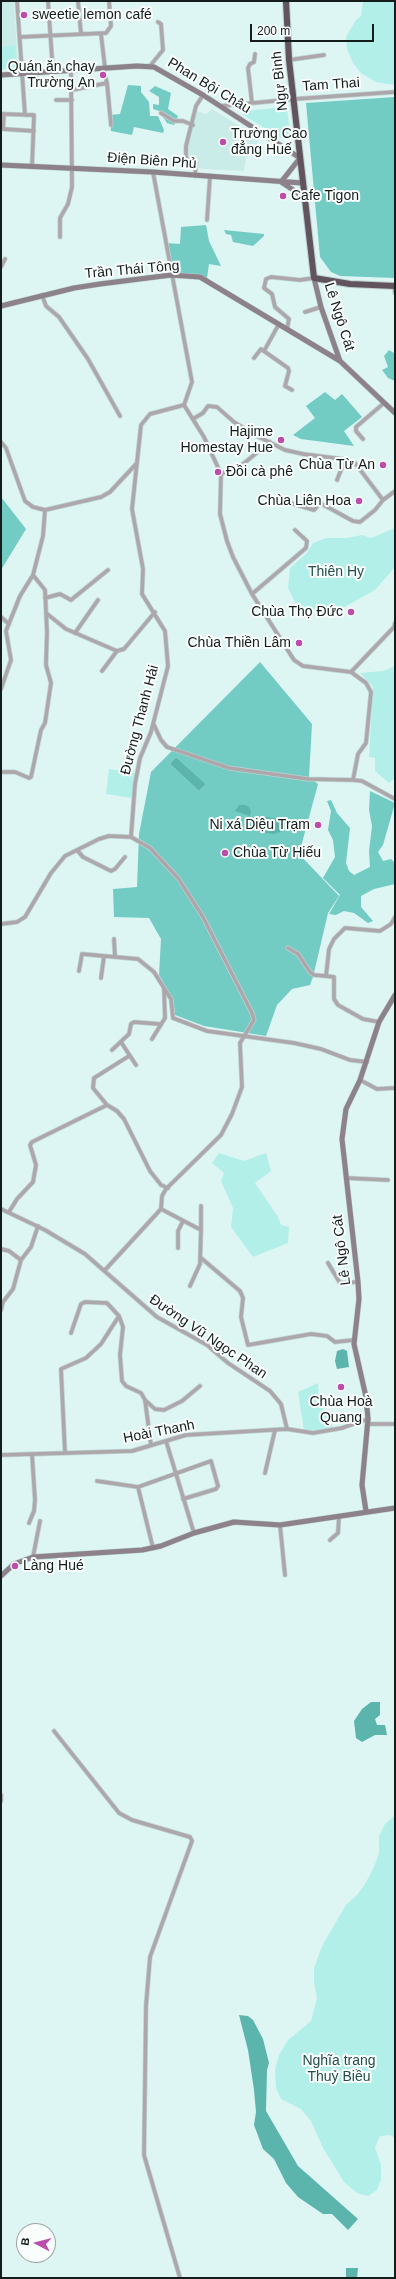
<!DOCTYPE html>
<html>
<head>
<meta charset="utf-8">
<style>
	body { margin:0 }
	#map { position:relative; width:396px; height:2279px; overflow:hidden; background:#ddf5f3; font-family:Helvetica,sans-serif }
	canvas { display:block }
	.frame { position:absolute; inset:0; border:2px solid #151d1c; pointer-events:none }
	.north { position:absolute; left:16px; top:2223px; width:40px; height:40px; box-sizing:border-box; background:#f9fefd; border:1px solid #9ea4a3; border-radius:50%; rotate:277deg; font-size:11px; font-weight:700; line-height:16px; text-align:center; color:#151d1c }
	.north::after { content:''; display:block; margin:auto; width:14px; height:18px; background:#bc4daa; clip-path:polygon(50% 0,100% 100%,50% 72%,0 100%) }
	.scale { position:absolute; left:250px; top:24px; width:124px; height:18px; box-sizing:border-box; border:2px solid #151d1c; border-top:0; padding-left:5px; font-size:12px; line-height:14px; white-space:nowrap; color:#151d1c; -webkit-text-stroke:3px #f9fefd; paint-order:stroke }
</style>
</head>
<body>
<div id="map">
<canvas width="396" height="2279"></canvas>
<div class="frame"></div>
<div class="north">B</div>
<div class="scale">200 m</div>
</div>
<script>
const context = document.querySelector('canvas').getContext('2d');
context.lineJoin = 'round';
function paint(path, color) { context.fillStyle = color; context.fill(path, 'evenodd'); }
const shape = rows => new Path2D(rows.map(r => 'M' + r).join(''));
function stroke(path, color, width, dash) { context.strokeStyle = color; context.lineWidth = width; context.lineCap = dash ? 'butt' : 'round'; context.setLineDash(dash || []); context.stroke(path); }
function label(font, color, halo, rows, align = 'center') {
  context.font = font + ' Helvetica,sans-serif'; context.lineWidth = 4; context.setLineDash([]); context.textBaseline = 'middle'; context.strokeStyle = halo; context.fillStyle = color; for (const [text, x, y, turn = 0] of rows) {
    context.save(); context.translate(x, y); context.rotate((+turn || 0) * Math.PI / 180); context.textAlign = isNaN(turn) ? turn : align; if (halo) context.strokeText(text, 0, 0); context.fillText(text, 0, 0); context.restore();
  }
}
paint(shape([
	[1,1,14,1,18,67,17,69,1,70],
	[212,109,259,138,256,148,248,146,244,171,186,168,186,147,196,111,206,114]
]), '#caece8');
paint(shape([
	[363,1,395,1,395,85,376,82,361,73,353,63,347,49,346,37,356,20,361,16],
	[15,45,17,68,1,69,1,47],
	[285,107,287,109,290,131,289,136,286,138,281,138,243,115,245,111],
	[395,528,395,567,375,590,339,610,324,609,308,611,298,608,288,588,290,568,307,553,313,543,326,538,347,538,362,535,371,538],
	[395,666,395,778,389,783,375,771,375,758,369,757,373,687,360,673,383,671],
	[109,769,136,773,132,798,106,794],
	[219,1153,244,1161,266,1153,271,1171,255,1183,278,1217,281,1225,289,1227,288,1243,253,1257,231,1227,233,1208,221,1181,224,1173,212,1163],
	[318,1383,319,1401,333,1427,316,1431,304,1430,298,1392],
	[395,1815,395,2138,390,2135,380,2136,375,2147,381,2165,381,2179,377,2190,368,2196,357,2193,344,2182,322,2146,311,2121,301,2109,281,2099,276,2088,275,2070,279,2055,288,2040,311,2021,317,1998,314,1983,314,1968,322,1946,346,1905,357,1895,365,1884,374,1867,379,1853,379,1836,385,1824]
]), '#b3efe9');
paint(shape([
	[128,85,141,86,141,92,149,102,150,116,158,116,164,130,163,133,134,127,132,135,111,131,110,115,120,114],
	[155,86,171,93,168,109,178,116,174,125,167,123,159,111,153,109,153,104,159,105,159,97,149,91],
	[395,97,395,278,340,276,331,272,320,257,306,103],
	[206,225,209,241,221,266,209,264,207,278,170,271,166,243,180,244,181,227],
	[224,230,264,234,264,236,253,246,233,242,231,235,226,234],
	[389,350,394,353,395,351,395,381,388,378,382,370,388,367,384,356],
	[325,392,335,400,342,394,362,417,344,431,354,446,301,439,293,435,315,418,306,406],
	[1,497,26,529,1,570],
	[260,662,312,724,309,777,318,784,299,854,339,896,328,913,313,977,310,985,292,989,277,1005,266,1036,204,1026,175,1015,173,999,159,975,161,939,149,918,114,917,113,889,137,887,139,834,151,772],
	[176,757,206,784,199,791,170,764],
	[370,791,395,803,383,845,378,852,383,861,391,859,395,863,395,884,374,889,361,896,361,907,373,921,368,923,354,913,344,911,336,915,329,914,340,895,323,878,335,857,333,840,328,830,331,811,327,801,331,800,337,813,350,828,346,863,349,871,354,875,370,867,369,851,372,826,369,810]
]), '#72ccc4');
paint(shape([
	[176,757,206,784,199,791,170,764],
	[239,805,245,805,249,807,251,811,250,816,235,811],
	[261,816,284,820,286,826,284,831,273,834,266,833,257,825,256,820],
	[343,1349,347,1351,349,1367,337,1369,335,1361,337,1351],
	[371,1702,380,1702,380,1715,375,1719,377,1725,385,1725,387,1735,375,1735,362,1742,356,1738,354,1721,362,1709],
	[239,2015,248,2016,253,2020,263,2039,269,2063,267,2070,266,2111,298,2166,358,2219,348,2230,332,2214,323,2214,298,2197,286,2183,274,2159,263,2149,254,2125,256,2112,254,2090,248,2050],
	[346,2268,358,2268,357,2278,346,2278]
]), '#5bb5ad');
const street = shape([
	[17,1,25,115],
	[48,1,53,72],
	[78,1,81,34],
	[101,34,105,68],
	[20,37,106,33,111,26,109,1],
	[289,60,324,55],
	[150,66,163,50,161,24,158,22],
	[103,68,107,83,111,125],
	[72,90,107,83],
	[56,100,72,100],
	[252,103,248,68,250,64,254,62,255,54],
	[221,106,295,99,395,92],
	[161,113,174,121,183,121,193,125],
	[1,114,34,115,32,167],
	[4,114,3,129,34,131],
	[153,172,192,382,184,405],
	[195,176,196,162,186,159,186,146,196,106,203,95],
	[207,220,210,177],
	[60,237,60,218,68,204,72,187,71,71],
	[1,267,5,259],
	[394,285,395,293],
	[42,295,46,306,59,317,88,359,120,416],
	[305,312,321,307],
	[287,329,289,319,275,307,272,294,264,288,266,279,271,277,300,280,314,278],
	[264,351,279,324],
	[254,358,261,349,288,368,289,371,285,386,292,390],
	[184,405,204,437,221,474,220,514,227,541,233,557,252,594,294,660,303,666,351,672,394,627,395,623],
	[193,419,203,413,208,406,217,407,234,422,253,434,285,450,303,454,342,459,355,463,383,500,395,491],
	[363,439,356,431,356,427,384,403],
	[1,442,6,448,25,501,33,507,45,510,101,497,110,492,137,463],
	[221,474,243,464,270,442],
	[337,480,345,460],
	[280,500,314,510,320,503,353,521,360,522,375,510,383,500],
	[252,594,306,548,307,541,295,530],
	[45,598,60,594,71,600,108,570],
	[46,613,66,629,117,651,124,649,155,612],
	[1,617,9,624],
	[75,633,98,600],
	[102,671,117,651],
	[351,672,366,683,371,692,366,743,358,754,353,780],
	[1,689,11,660,6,631,20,596,33,575,43,536,45,510],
	[154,725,161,740,167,747,229,768,308,779,353,780,362,781,395,799],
	[1,772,15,772,29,778,31,777,41,730,45,723,51,683,46,665,47,632,45,590,33,575],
	[131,837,135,784,140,758,151,732,168,666,165,631,142,594,143,569,132,509,141,425,150,414,184,405],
	[77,850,83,857,111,871,115,869,125,857],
	[1,924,17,922,25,917,51,873,65,856,99,839,109,836,131,837,150,848,178,878,203,917,252,1013,254,1020,240,1043,242,1087,232,1114,221,1135,166,1189,162,1196,161,1209,105,1270],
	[114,939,115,957],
	[288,948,298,954,310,972,314,975,326,976],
	[79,971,82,954,138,959,154,972,171,999,173,1018,207,1031,294,1043,321,1049,350,1060,367,1062],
	[101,978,104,956],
	[164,989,165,1018],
	[379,1022,363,1019,338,1005,334,999,334,977,326,976,329,949,334,939,345,928,380,931,391,924,395,917],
	[152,1039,165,1018],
	[121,1042,136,1065],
	[112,1050,129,1034,131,1024,134,1022,159,1024],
	[129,1056,94,1078,93,1088,107,1105,117,1111,124,1119,150,1171,161,1185,168,1188],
	[360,1080,377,1089,395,1088],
	[346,1178,388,1180],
	[1,1209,45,1230,85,1254,157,1317,207,1345,228,1363,270,1391,281,1404,287,1429],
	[161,1209,201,1230,200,1264,190,1286],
	[9,1212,17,1199,33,1182,36,1165,30,1145,32,1142,107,1105],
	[201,1230,201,1206],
	[178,1248,178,1231,183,1221],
	[1,1249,9,1251,21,1260],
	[201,1258,240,1291,243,1298,241,1317,248,1345,311,1334,327,1336,335,1342,354,1340],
	[328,1263,340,1283,358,1282],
	[1,1310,3,1302,13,1289,21,1260,31,1247,38,1226],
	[71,1333,81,1304,85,1302,107,1303,119,1316,123,1327,120,1355,122,1381,126,1386,141,1393,145,1400,151,1445],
	[145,1400,155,1409,164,1410,182,1401,200,1386],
	[367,1424,395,1424],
	[166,1441,194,1533],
	[65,1453,61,1369,86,1358,101,1344,119,1316],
	[1,1455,132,1451,186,1435,287,1429,313,1433,342,1428,368,1419],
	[265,1473,275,1430],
	[97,1481,138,1487,211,1461,218,1486,216,1489,183,1499],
	[138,1487,153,1548],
	[29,1523,34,1511,35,1500,32,1454],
	[280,1525,285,1575],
	[330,1540,338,1533,339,1516],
	[33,1557,40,1521],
	[54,1731,119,1813,132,1820,190,1837,192,1841,150,1957,146,2006,144,2155,180,2278],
	[1,1795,1,1801]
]);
const secondary = shape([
	[1,75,137,66,154,67,203,95,300,158,281,182,298,193,305,201],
	[1,165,153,172,302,183],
	[314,278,321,307,340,361,395,413],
	[1,306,74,288,100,284,171,275,200,277,340,361],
	[366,1511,362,1485,368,1419,366,1397,354,1344,359,1299,358,1282,342,1139,346,1109,360,1080,379,1022,395,995],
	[1,1576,14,1564,33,1557,142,1550,161,1546,194,1533,234,1522,280,1525,395,1508]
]);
const highway = shape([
	[286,1,289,60,314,278,350,284,395,286]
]);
stroke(street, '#bdd2d1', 5);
stroke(secondary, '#bdd2d1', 6);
stroke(highway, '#bdd2d1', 8);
stroke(street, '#ada6ab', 3.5);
stroke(secondary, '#8d828a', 5);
stroke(highway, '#62545f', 6);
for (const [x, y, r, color] of [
	[24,15,4,"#bc4daa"],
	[103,75,4,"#bc4daa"],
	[223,142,4,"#bc4daa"],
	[283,196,4,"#bc4daa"],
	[281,440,4,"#bc4daa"],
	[383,465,4,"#bc4daa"],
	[218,472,4,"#bc4daa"],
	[359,501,4,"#bc4daa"],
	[351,612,4,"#bc4daa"],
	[299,643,4,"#bc4daa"],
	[318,825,4,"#bc4daa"],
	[225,853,4,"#bc4daa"],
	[341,1387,4,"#bc4daa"],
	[15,1566,4,"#bc4daa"]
]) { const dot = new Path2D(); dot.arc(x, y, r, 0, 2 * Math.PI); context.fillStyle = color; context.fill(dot); stroke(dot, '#f9fefd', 1.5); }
label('14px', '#151d1c', '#f9fefd', [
	["sweetie lemon café",32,15,"left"],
	["Quán ăn chay",95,67],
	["Trường An",95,83],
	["Trường Cao",231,134,"left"],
	["đẳng Huế",231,150,"left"],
	["Cafe Tigon",291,196,"left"],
	["Hajime",273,432],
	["Homestay Hue",273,448],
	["Chùa Từ An",375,465],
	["Đồi cà phê",226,472,"left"],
	["Chùa Liên Hoa",351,501],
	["Chùa Thọ Đức",343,612],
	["Chùa Thiền Lâm",291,643],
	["Ni xá Diệu Trạm",310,825],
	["Chùa Từ Hiếu",233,853,"left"],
	["Chùa Hoà",341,1402,"center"],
	["Quang",341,1418,"center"],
	["Làng Hué",23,1566,"left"]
], 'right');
label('14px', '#151d1c', '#f9fefd', [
	["Ngự Bình",280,81,-96],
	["Tam Thai",331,85,-4],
	["Phan Bội Châu",209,86,31],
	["Điện Biên Phủ",152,161,4],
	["Trần Thái Tông",132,270,-5],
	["Lê Ngô Cát",339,317,72],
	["Đường Thanh Hải",140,720,-75],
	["Lê Ngô Cát",342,1250,-97],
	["Đường Vũ Ngọc Phan",208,1337,34],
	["Hoài Thanh",159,1432,-11]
]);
label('14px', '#254e4b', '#f9fefd', [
	["Thiên Hy",336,572],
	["Nghĩa trang",339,2061],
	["Thuỷ Biều",339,2077]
]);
</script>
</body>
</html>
